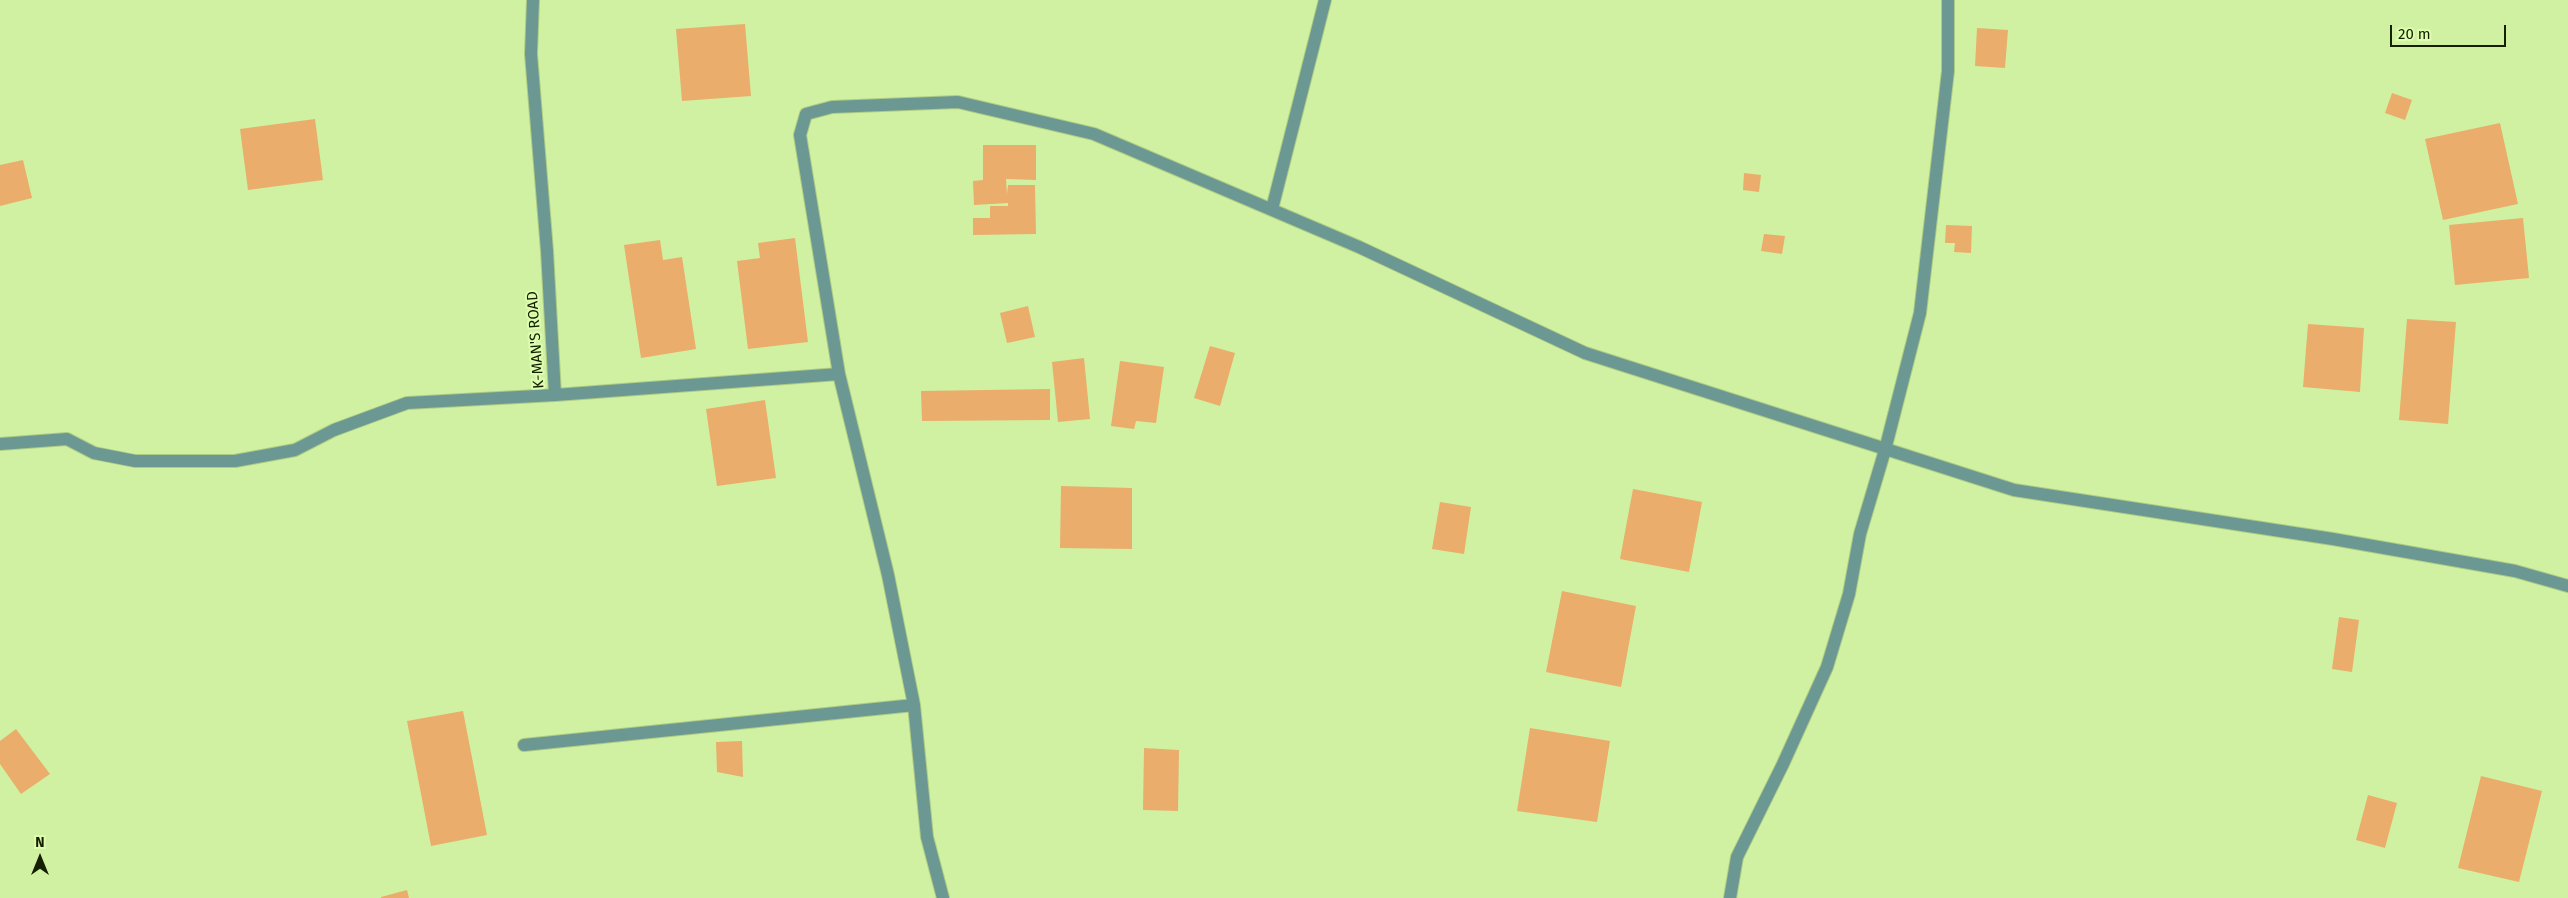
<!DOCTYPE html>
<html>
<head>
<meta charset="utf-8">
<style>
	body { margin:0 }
	#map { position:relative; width:2568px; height:898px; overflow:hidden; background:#d0f1a1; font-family:"Fira Sans",sans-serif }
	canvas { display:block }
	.north { position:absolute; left:15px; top:833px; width:50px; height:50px; -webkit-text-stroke:4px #ddfeae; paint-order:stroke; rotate:0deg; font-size:14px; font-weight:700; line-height:20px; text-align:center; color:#152002 }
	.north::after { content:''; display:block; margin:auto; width:18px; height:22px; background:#152002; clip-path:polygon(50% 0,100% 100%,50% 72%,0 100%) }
	.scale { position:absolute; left:2390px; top:25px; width:116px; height:22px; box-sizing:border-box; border:2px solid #152002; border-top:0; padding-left:6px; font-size:15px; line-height:18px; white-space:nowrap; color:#152002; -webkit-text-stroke:4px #ddfeae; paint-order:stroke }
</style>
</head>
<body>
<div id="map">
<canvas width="2568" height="898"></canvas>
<div class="north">N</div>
<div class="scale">20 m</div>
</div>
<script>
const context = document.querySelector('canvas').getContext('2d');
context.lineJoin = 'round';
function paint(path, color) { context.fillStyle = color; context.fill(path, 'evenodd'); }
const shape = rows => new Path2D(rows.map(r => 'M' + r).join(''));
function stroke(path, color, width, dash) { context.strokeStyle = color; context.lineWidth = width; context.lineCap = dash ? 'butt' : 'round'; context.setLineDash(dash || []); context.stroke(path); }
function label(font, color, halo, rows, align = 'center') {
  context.font = font + ' "Fira Sans",sans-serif'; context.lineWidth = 4; context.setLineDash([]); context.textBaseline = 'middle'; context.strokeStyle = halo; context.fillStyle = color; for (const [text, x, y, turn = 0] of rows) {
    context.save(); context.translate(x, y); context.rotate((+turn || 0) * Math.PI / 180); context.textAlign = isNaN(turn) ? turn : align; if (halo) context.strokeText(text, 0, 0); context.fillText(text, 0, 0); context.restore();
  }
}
paint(shape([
	[745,24,751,96,682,101,676,29],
	[1977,28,2008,30,2005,68,1975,66],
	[2392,93,2412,100,2405,120,2385,113],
	[315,119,323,180,248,190,240,129],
	[2500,123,2518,204,2443,220,2425,139],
	[983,145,1036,145,1036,180,1006,179,1007,194,1008,185,1035,185,1036,234,973,235,973,218,990,218,990,206,1008,206,1008,203,974,205,973,181,983,180],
	[23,160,32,198,0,206,0,165],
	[1744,173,1761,175,1759,192,1743,190],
	[2523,218,2529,278,2455,285,2449,225],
	[1946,225,1972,226,1971,253,1954,252,1955,243,1945,243],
	[1764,234,1785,236,1782,254,1761,251],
	[795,238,808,342,748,349,737,261,760,258,758,243],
	[660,240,663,260,682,257,696,349,641,358,624,245],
	[1028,306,1035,337,1007,343,1000,313],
	[2407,319,2456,322,2448,424,2399,420],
	[2308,324,2364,328,2360,392,2303,387],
	[1210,346,1235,353,1220,406,1194,398],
	[1084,358,1090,419,1058,422,1052,362],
	[1120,361,1164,367,1156,423,1136,421,1134,429,1111,426],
	[1050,389,1050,420,922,421,921,391],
	[765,400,776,478,717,486,706,409],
	[1061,486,1132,488,1132,549,1060,548],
	[1633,489,1702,502,1689,572,1620,559],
	[1440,502,1471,507,1464,554,1432,549],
	[1562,591,1636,606,1621,687,1546,672],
	[2339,617,2359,620,2352,672,2332,669],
	[463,711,487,835,431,846,407,721],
	[1530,728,1610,741,1597,822,1517,811],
	[16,729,50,774,21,794,0,764,0,741],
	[742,741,743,777,717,772,716,742],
	[1144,748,1179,750,1178,811,1143,810],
	[2481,776,2542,791,2519,882,2458,868],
	[2368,795,2397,803,2385,848,2356,840],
	[407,890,409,898,381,898,381,897]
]), '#eaad6c');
const minor = shape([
	[533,0,531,54,547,251,555,395,839,374],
	[1272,209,1325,0],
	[0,444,67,439,94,453,135,461,235,461,295,450,334,430,407,403,555,395],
	[524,745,914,705],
	[943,898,927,837,914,705,888,575,839,374,800,135,806,114,832,107,958,102,1094,134,1359,247,1585,353,2014,490,2333,539,2515,571,2568,586],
	[1730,898,1737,857,1783,764,1827,667,1849,594,1860,534,1885,450,1920,313,1948,71,1948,0]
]);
stroke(minor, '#aecb84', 14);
stroke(minor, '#6b9893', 12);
label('15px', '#152002', '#ddfeae', [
	["K-MAN'S ROAD",536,340,-94]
]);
</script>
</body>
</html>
